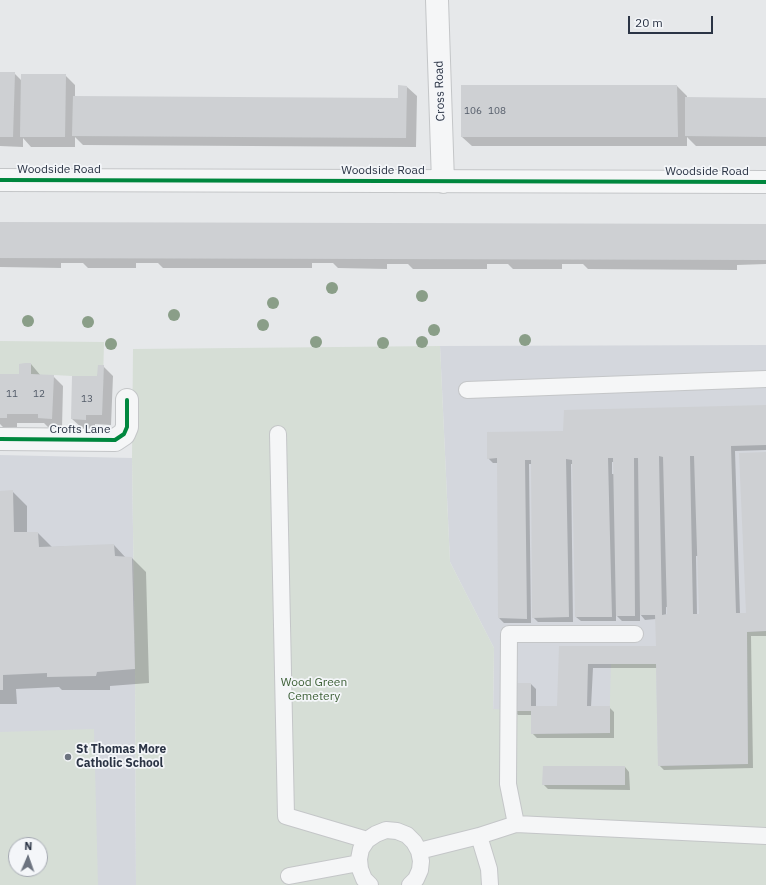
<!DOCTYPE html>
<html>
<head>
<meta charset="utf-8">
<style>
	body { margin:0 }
	#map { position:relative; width:766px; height:885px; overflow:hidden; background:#e6e8ea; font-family:"IBM Plex Sans",sans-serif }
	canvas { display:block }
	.north { position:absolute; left:8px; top:837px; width:40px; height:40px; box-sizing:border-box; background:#f4f6f9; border:1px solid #a4a8b1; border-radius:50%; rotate:2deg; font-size:11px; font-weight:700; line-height:16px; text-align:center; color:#2b3445 }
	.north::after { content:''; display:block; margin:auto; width:14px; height:18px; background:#6c737f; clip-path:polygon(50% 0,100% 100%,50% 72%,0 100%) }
	.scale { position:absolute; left:628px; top:16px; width:85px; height:18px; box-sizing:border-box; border:2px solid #2b3445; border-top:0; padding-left:5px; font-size:12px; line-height:14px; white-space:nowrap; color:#2b3445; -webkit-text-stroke:3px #f4f6f9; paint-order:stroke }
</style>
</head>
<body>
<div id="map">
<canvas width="766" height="885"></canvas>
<div class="north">N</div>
<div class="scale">20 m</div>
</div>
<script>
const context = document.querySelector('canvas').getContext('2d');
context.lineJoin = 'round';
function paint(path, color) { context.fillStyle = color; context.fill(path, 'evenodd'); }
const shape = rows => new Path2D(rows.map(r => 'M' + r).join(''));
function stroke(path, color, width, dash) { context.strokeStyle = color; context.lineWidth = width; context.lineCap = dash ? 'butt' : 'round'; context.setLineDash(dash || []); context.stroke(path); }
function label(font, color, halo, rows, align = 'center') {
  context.font = font + ' "IBM Plex Sans",sans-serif'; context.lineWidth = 3.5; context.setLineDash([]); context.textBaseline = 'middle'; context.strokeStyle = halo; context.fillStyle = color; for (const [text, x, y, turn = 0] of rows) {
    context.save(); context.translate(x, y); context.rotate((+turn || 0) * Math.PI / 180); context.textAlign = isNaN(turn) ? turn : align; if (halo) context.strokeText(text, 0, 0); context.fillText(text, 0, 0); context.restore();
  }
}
paint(shape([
	[766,345,766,817,492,789,494,648,450,562,440,346],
	[0,455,132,458,135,669,136,885,0,885],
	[16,845,40,845,40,869,16,869]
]), '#d4d7dd');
paint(shape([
	[0,341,104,342,103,382,83,381,72,376,54,375,0,379],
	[440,346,450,562,494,648,493,709,531,711,532,734,609,733,611,663,656,664,658,766,748,764,747,632,766,631,766,885,136,885,135,669,132,458,133,349],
	[94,729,98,885,0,885,0,732],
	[16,845,40,845,40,869,16,869]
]), '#d6ded6');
paint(shape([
	[0,73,14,73,22,81,65,75,75,85,75,97,399,99,407,87,417,96,416,147,83,145,75,137,75,147,31,147,23,138,23,147,0,146],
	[462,86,677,86,687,96,687,98,766,99,766,146,696,146,687,137,687,146,472,146,462,137],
	[0,223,766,225,766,264,737,265,737,270,588,269,583,264,562,264,562,269,513,269,508,264,487,264,487,269,413,269,408,264,387,264,387,269,338,268,333,263,312,263,312,268,163,268,158,263,136,263,136,268,88,268,83,263,61,263,61,268,0,267],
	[31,364,41,376,53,376,63,386,62,428,49,428,44,423,17,423,17,427,3,427,0,424,0,375,20,375],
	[103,366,113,376,111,425,95,424,95,429,82,428,72,419],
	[766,406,766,450,735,451,740,614,747,614,766,453,766,636,751,636,753,768,664,770,659,765,657,668,593,668,591,707,609,707,614,712,614,738,537,738,532,733,532,715,518,715,513,710,531,684,536,689,536,707,558,707,560,647,657,647,656,619,645,620,640,614,640,621,622,621,616,615,616,621,581,621,576,617,573,464,571,464,573,622,538,622,533,617,532,464,529,464,531,623,504,623,499,618,498,463,493,463,488,458,564,432],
	[612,462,614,462,614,474,612,474],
	[696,556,698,556,700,615,697,615],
	[666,607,668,607,668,615,666,615],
	[12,491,27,506,27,533,38,533,52,547,114,545,126,558,132,558,146,572,149,683,110,686,110,690,62,690,59,687,16,689,17,704,0,704,0,492],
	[625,767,629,772,630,790,548,789,543,784]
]), '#0003');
paint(shape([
	[0,72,15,72,13,137,0,137],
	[21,74,66,74,65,137,20,137],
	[398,85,407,86,406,138,72,136,73,96,398,98],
	[461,85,677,85,678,137,461,137],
	[685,97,766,98,766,137,685,136],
	[0,222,766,224,766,260,0,258],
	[25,363,31,363,31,374,54,375,52,419,38,418,38,414,7,414,7,418,0,418,0,374,19,374,19,364],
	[98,365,104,365,102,415,86,415,86,420,71,419,72,376,97,376],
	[766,405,766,445,731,446,736,613,746,613,739,453,766,452,766,631,747,632,748,764,658,766,656,664,588,664,587,706,610,706,610,733,531,734,531,711,512,711,513,683,531,683,531,706,557,706,559,646,656,646,655,615,640,615,638,458,634,458,635,616,616,616,613,458,608,458,612,617,575,617,572,460,566,459,569,617,532,618,531,460,525,460,527,619,498,618,497,458,487,459,487,432,563,431,564,410],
	[659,456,663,457,667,614,662,615],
	[690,456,694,456,699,614,693,614],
	[13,490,14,532,38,532,39,547,114,544,115,556,132,557,135,669,97,672,96,676,47,677,47,673,3,675,3,690,0,690,0,491],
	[543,766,625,766,625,785,542,785]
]), '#ced0d3');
const service = shape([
	[467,390,766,379],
	[278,434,286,816,367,840],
	[516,824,508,784,509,634,635,634],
	[479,836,489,869,490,885],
	[419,851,479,836,516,824,766,836],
	[289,876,359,863],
	[370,885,364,879,360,869,359,859,361,849,367,840,376,834,386,830,397,831,407,835,414,842,419,851,421,861,420,870,416,879,410,885]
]);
const minor = shape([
	[437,0,443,182],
	[0,180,766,182],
	[0,439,115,440,124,434,127,427,127,400]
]);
stroke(service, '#c4c6c8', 18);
stroke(minor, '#c4c6c8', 24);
stroke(service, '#f5f6f7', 16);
stroke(minor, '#f5f6f7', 22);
stroke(shape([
	[0,180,766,182],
	[0,439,115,440,124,434,127,427,127,400]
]), '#00873e', 4);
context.fillStyle = '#8a9e88';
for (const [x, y] of [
	[332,288],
	[422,296],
	[273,303],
	[174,315],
	[28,321],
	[88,322],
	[263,325],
	[434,330],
	[525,340],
	[316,342],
	[422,342],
	[383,343],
	[111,344]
]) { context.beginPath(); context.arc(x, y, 6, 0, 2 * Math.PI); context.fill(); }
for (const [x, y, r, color] of [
	[68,757,4,"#6c737f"]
]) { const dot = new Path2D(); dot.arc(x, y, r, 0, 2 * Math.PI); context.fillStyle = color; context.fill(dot); stroke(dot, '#f4f6f9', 1.5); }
label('10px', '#545c69', null, [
	["106",473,111],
	["108",497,111],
	["11",12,394],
	["12",39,394],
	["13",87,399]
]);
label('12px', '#2b3445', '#f4f6f9', [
	["Cross Road",440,91,-92],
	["Woodside Road",59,170],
	["Woodside Road",383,171],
	["Woodside Road",707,172],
	["Crofts Lane",80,430]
]);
label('12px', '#3f6138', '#f4f6f9', [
	["Wood Green",314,683],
	["Cemetery",314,697]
]);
label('bold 12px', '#2b3445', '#f4f6f9', [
	["St Thomas More",76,750],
	["Catholic School",76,764]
], 'left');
</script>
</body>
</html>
